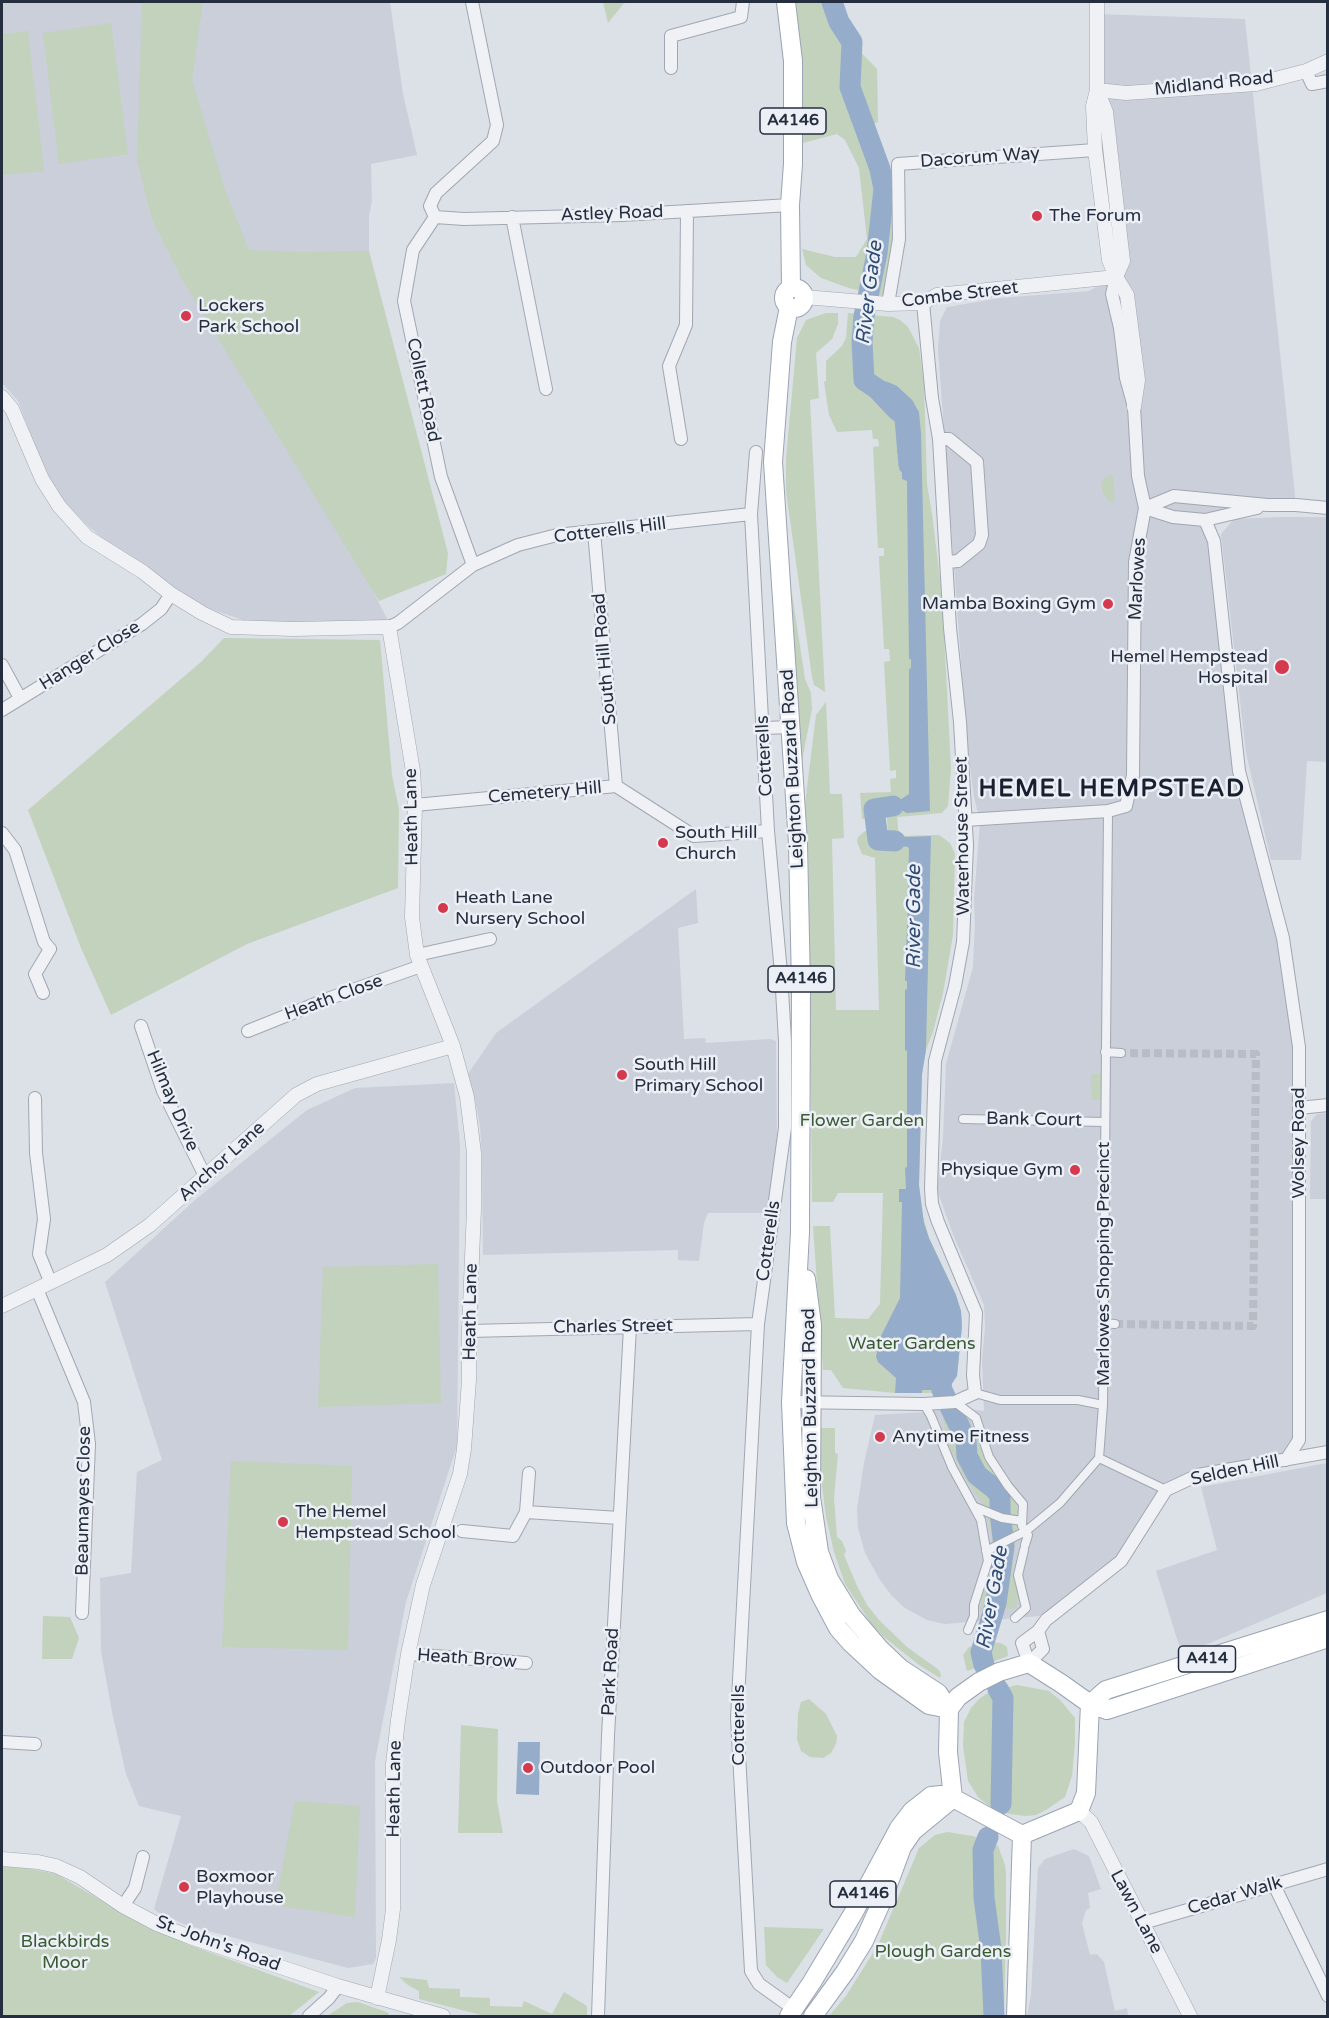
<!DOCTYPE html>
<html>
<head>
<meta charset="utf-8">
<style>
	body { margin:0 }
	#map { position:relative; width:1329px; height:2018px; overflow:hidden; background:#dce0e7; font-family:"Varela Round",sans-serif }
	canvas { display:block }
	.frame { position:absolute; inset:0; border:3px solid #252e3e; pointer-events:none }
</style>
</head>
<body>
<div id="map">
<canvas width="1329" height="2018"></canvas>
<div class="frame"></div>
</div>
<script>
const context = document.querySelector('canvas').getContext('2d');
context.lineJoin = 'round';
function paint(path, color) { context.fillStyle = color; context.fill(path, 'evenodd'); }
const shape = rows => new Path2D(rows.map(r => 'M' + r).join(''));
function stroke(path, color, width, dash) { context.strokeStyle = color; context.lineWidth = width; context.lineCap = dash ? 'butt' : 'round'; context.setLineDash(dash || []); context.stroke(path); }
function label(font, color, halo, rows, align = 'center') {
  context.font = font + ' "Varela Round",sans-serif'; context.lineWidth = 5; context.setLineDash([]); context.textBaseline = 'middle'; context.strokeStyle = halo; context.fillStyle = color; for (const [text, x, y, turn = 0] of rows) {
    context.save(); context.translate(x, y); context.rotate((+turn || 0) * Math.PI / 180); context.textAlign = isNaN(turn) ? turn : align; if (halo) context.strokeText(text, 0, 0); context.fillText(text, 0, 0); context.restore();
  }
}
paint(shape([
	[2,2,390,2,403,94,417,155,371,164,372,200,369,217,369,251,366,283,386,583,373,591,388,621,378,625,257,622,246,621,189,602,104,540,83,521,58,495,43,466,18,401,2,383],
	[1096,14,1245,19,1296,505,1267,505,1205,520,1214,541,1254,827,1299,1047,1299,1440,1286,1460,1198,1475,1166,1490,1106,1574,1040,1616,945,1624,927,1620,905,1608,892,1596,880,1580,865,1553,858,1528,857,1509,864,1463,875,1415,925,1412,953,1407,984,1411,982,1360,985,1328,984,1305,954,1237,937,1190,943,1138,946,1064,973,967,975,924,974,899,980,821,974,797,967,743,938,349,940,321,947,307,1000,298,1089,291,1116,277,1096,163],
	[1280,517,1327,517,1327,762,1307,761,1301,860,1271,860,1246,753,1221,534,1234,519],
	[696,889,698,923,678,928,684,1039,705,1038,706,1043,770,1039,776,1041,777,1141,770,1213,708,1213,704,1223,699,1261,678,1260,678,1250,483,1255,482,1156,480,1127,475,1098,468,1074,496,1033],
	[454,1083,460,1145,457,1446,406,1602,375,1761,376,1958,373,1964,348,1968,186,1925,159,1913,154,1909,181,1816,139,1806,126,1774,112,1712,101,1651,100,1578,131,1573,137,1472,162,1460,105,1282,195,1200,307,1110,355,1088],
	[1327,1113,1327,1199,1310,1199,1311,1121,1317,1114],
	[1327,1463,1327,1593,1182,1655,1156,1571,1217,1550,1201,1487],
	[1074,1849,1089,1856,1101,1889,1088,1893,1090,1908,1086,1910,1082,1923,1090,1955,1097,1954,1104,1962,1115,2011,1127,2008,1128,2016,1027,2016,1031,1995,1038,1868,1045,1859]
]), '#cacfd9');
paint(shape([
	[142,2,203,2,192,80,225,190,249,250,300,252,369,251,448,553,446,574,379,601,183,281,152,219,137,160],
	[603,2,625,2,608,23],
	[796,2,839,2,848,39,877,69,878,122,875,123,875,133,884,168,891,172,896,243,883,296,849,288,821,278,806,265,802,249,835,257,856,257,867,239,859,168,845,140,837,134,799,144,799,54],
	[111,23,128,154,59,164,43,33],
	[28,31,44,171,2,175,2,34],
	[826,313,838,313,838,324,832,339,816,353,819,398,810,400,825,692,814,685,812,677,786,491,786,459,797,338,806,320],
	[848,313,893,317,900,320,908,327,919,348,924,383,927,484,932,514,942,595,951,769,948,806,942,813,897,817,899,836,939,835,950,843,955,854,953,935,943,993,933,1032,926,1050,922,1074,919,1185,921,1209,929,1238,956,1295,961,1311,962,1326,957,1376,949,1388,938,1393,895,1393,843,1388,831,1370,823,1370,813,1226,830,1226,835,1318,868,1319,880,1304,883,1193,838,1193,833,1202,812,1202,808,845,805,804,816,715,826,702,830,794,842,794,844,838,832,839,836,1010,879,1010,875,858,862,854,857,842,858,837,865,831,882,830,882,836,888,836,887,818,862,819,860,793,891,792,890,779,896,778,896,770,890,771,884,662,890,661,889,649,884,649,879,559,879,556,884,556,884,548,878,548,873,447,879,446,878,439,873,439,872,430,837,432,829,415,824,382,826,381,826,361,842,346,846,338],
	[1113,475,1115,500,1109,502,1103,493,1101,483,1106,477],
	[791,587,805,679,811,693,812,709,802,761],
	[224,638,380,640,392,775,399,809,398,888,247,944,111,1015,81,948,28,810,201,662],
	[1091,1074,1102,1074,1102,1100,1092,1100],
	[438,1264,441,1403,318,1407,323,1267],
	[952,1417,969,1419,986,1461,1005,1490,1015,1500,1018,1515,1012,1572,1016,1584,1022,1594,1017,1600,1016,1608,980,1612,980,1610,982,1598,994,1567,995,1553,985,1506,964,1478,948,1442,943,1418],
	[820,1428,835,1428,835,1453,838,1454,834,1498,837,1537,842,1541,846,1551,844,1555,857,1586,867,1605,879,1620,907,1647,939,1670,941,1675,940,1678,919,1665,884,1637,872,1625,845,1584,834,1552,826,1517,820,1470],
	[231,1461,352,1466,348,1650,222,1647],
	[43,1616,70,1617,79,1638,72,1659,42,1659],
	[987,1642,1001,1643,1007,1647,1008,1656,967,1671,963,1655,969,1647],
	[1017,1685,1049,1691,1061,1701,1075,1718,1075,1743,1072,1776,1065,1797,1046,1810,1036,1815,1025,1816,1003,1813,993,1809,978,1797,968,1781,963,1746,964,1722,971,1708,979,1699,989,1692],
	[809,1699,826,1714,837,1736,836,1744,831,1753,823,1758,810,1757,801,1751,797,1739,798,1714,801,1702],
	[461,1725,498,1729,497,1801,503,1833,458,1833],
	[295,1801,360,1806,355,1917,275,1905],
	[947,1832,973,1836,998,1846,1005,1865,1006,1872,1006,1937,1004,2016,829,2016,846,1996,878,1945,919,1848,935,1835],
	[2,1866,31,1869,56,1874,123,1913,184,1943,319,1992,289,2016,2,2016],
	[764,1927,824,1929,787,1983,777,1977,766,1965],
	[399,1977,427,1980,429,1988,460,1989,460,1997,490,1998,490,2006,522,2007,524,2001,552,2014,564,1992,587,2006,587,2016,485,2016,419,1999,419,1991,408,1985],
	[358,2002,389,2013,388,2016,327,2016,347,2003]
]), '#c2d2bd');
paint(shape([
	[868,379,888,382,897,386,912,400,919,412,921,433,930,811,907,813,899,809,879,811,878,818,872,818,871,808,892,805,909,794,909,669,911,668,911,659,909,659,907,486,907,481,902,479,902,469,897,451,901,448,906,448,906,424,894,421,889,417,860,386,862,380],
	[874,831,880,831,881,838,931,836,926,1050,922,1074,919,1185,924,1223,929,1238,956,1295,961,1311,962,1326,957,1376,949,1388,938,1393,934,1393,934,1390,922,1390,922,1393,895,1393,896,1378,878,1362,876,1357,880,1338,900,1298,902,1202,899,1202,899,1189,906,1189,905,1168,907,1167,907,1051,905,1050,905,990,907,989,907,981,905,981,908,902,910,902,910,893,908,893,909,849,908,847,875,842],
	[518,1742,540,1742,539,1795,516,1794]
]), '#95adca');
stroke(shape([
	[832,2,839,22,852,42,850,87,880,169,884,189,877,253,864,316,862,342,864,380,904,407,909,465],
	[893,806,874,809,878,840,895,841],
	[938,1364,942,1390,966,1440,967,1456,977,1475,996,1490,1000,1497,1000,1512,1004,1546,996,1603,981,1652,984,1665],
	[998,1689,1003,1698,1001,1804],
	[988,1837,983,1850,984,1898,991,1949,994,2016]
]), '#95adca', 21);
stroke(shape([
	[1115,1324,1253,1326,1256,1054,1121,1053]
]), '#b7bcc5', 8, [8, 4]);
const pedestrian = shape([
	[1105,1052,1121,1053],
	[963,1119,1105,1122],
	[1104,1323,1115,1324],
	[975,1393,1000,1400,1078,1400,1103,1405],
	[955,1402,976,1418,989,1457,1008,1486,1023,1504,1022,1526,1026,1531,1060,1503,1099,1458,1103,1405,1108,811],
	[924,1404,931,1416,952,1467,981,1520,988,1561,974,1605,974,1616,968,1630],
	[1099,1458,1166,1490],
	[975,1507,1002,1518,1022,1521],
	[986,1551,1026,1531,1028,1535,1025,1545],
	[1015,1618,1026,1608,1018,1575,1024,1550]
]);
const minor = shape([
	[671,68,671,36,741,17,743,2],
	[1306,71,1312,84,1328,81],
	[435,217,413,250,404,301,441,477,473,565],
	[435,217,464,219,622,215,790,205],
	[435,217,430,206,436,193,493,141,497,125,472,2],
	[512,217,546,389],
	[888,304,899,239,898,164,1095,150],
	[681,439,669,366,686,325,687,211],
	[939,439,949,439,977,462,982,535,979,544,958,561,947,562],
	[756,452,751,514,768,831,781,973,785,1041,785,1128,758,1324,737,1718,751,1971,759,1984,794,2009],
	[1145,508,1174,496,1267,505,1296,505,1328,508],
	[1145,508,1173,517,1205,520,1257,508],
	[1205,520,1214,541,1239,771,1283,938,1299,1047,1299,1440,1286,1460],
	[594,531,616,786],
	[389,627,398,623,473,565,518,545,557,535,751,514],
	[2,665,20,698],
	[2,710,142,624,161,609,171,594],
	[764,728,791,727],
	[415,805,616,786,694,836,768,831],
	[965,820,1108,811,1126,806,1133,775,1135,562,1145,508,1138,476,1134,407,1126,378,1120,328,1112,294,1116,277],
	[2,833,15,850,44,942,50,949,35,974,43,993],
	[417,955,490,939],
	[141,1026,163,1091,205,1176],
	[248,1031,330,998,421,966],
	[35,1098,36,1153,44,1219,39,1254,50,1281],
	[1299,1108,1328,1105],
	[37,1289,84,1402,89,1444,82,1613],
	[469,1331,758,1324],
	[791,1402,924,1404,955,1402,975,1393,973,1375,976,1313,938,1222,932,1204,931,1188,935,1061,955,986,963,942,967,845,960,722,950,628,939,439,932,398,923,303],
	[526,1512,529,1473],
	[462,1531,513,1536,526,1512,619,1518],
	[1038,1631,1043,1649,1029,1663,1022,1643,1038,1631,1046,1620,1121,1561,1166,1490,1198,1475,1328,1452],
	[408,1654,526,1663],
	[2,1742,35,1744],
	[1274,1885,1328,1996],
	[123,1906,135,1888,143,1857],
	[1143,1923,1328,1869],
	[309,2016,329,1998,338,1986],
	[598,2016,608,1736,630,1327]
]);
const tertiary = shape([
	[1097,2,1097,90,1093,106,1095,150,1109,260,1116,277,1127,295,1138,380,1134,407],
	[1097,90,1126,93,1256,84,1306,71,1328,61],
	[1097,90,1106,112,1123,261,1116,277],
	[804,297,888,304,923,303,937,295,1116,277],
	[2,397,12,409,42,479,59,506,87,537,143,572,171,594,202,613,231,627,293,629,389,627,413,771,415,805,412,917,417,955,453,1046,467,1097,474,1153,474,1209,469,1331,469,1380,464,1449,460,1474,423,1585,408,1654,398,1720,393,1764,393,1909,389,1940,377,1998],
	[2,1306,107,1255,150,1225,296,1095,317,1084,453,1046],
	[1079,1811,1091,1822,1190,2016],
	[2,1859,38,1862,56,1866,80,1877,123,1906,157,1924,190,1937,338,1986,443,2016]
]);
const primary = shape([
	[786,2,793,61,793,164,790,205,791,288],
	'784 298a10 10 0 1 1 20 0a10 10 0 1 1-20 0Z',
	[789,307,782,342,773,462,798,843,801,987,800,1232,791,1402,796,1523,806,1562,820,1594,838,1628,851,1643,880,1670,929,1705,949,1709],
	[806,1279,812,1325,811,1497,819,1552,829,1579,851,1615,880,1649,900,1668,938,1693,949,1709],
	[1090,1704,1106,1690,1328,1620],
	[953,1798,948,1752,949,1709,958,1697,979,1682,999,1672,1029,1663,1062,1684,1090,1704,1107,1710,1328,1638],
	[1022,1835,1079,1811,1086,1793,1090,1704],
	[789,2016,812,1982,854,1912,899,1828,912,1811,931,1796,941,1795,953,1798,1022,1835],
	[813,2016,845,1972,864,1941,882,1901,902,1847,913,1831,953,1798],
	[1016,2016,1022,1835]
]);
stroke(pedestrian, '#a1a7b1', 10);
stroke(minor, '#a1a7b1', 14);
stroke(tertiary, '#a1a7b1', 15);
stroke(primary, '#9ba4b4', 20);
stroke(pedestrian, '#eff1f5', 8);
stroke(minor, '#eff1f5', 12);
stroke(tertiary, '#eff1f5', 14);
stroke(primary, '#fff', 18);
for (const [x, y, r, color] of [
	[1037,216,6,"#d5394d"],
	[186,316,6,"#d5394d"],
	[1108,604,6,"#d5394d"],
	[1282,667,8,"#d5394d"],
	[663,843,6,"#d5394d"],
	[443,908,6,"#d5394d"],
	[622,1075,6,"#d5394d"],
	[1075,1170,6,"#d5394d"],
	[880,1437,6,"#d5394d"],
	[283,1522,6,"#d5394d"],
	[528,1768,6,"#d5394d"],
	[184,1887,6,"#d5394d"]
]) { const dot = new Path2D(); dot.arc(x, y, r, 0, 2 * Math.PI); context.fillStyle = color; context.fill(dot); stroke(dot, '#eceff5', 2); }
for (const [x, y, w] of [
	[793,121,66],
	[801,979,66],
	[1207,1659,57],
	[863,1894,66]
]) { const box = new Path2D(); box.roundRect(x - w / 2, y - 13, w, 26, 4.5); context.fillStyle = '#eceff5'; context.fill(box); stroke(box, '#252e3e', 1.5); }
label('bold 16px', '#252e3e', null, [
	["A4146",793,121],
	["A4146",801,979],
	["A414",1207,1659],
	["A4146",863,1894]
]);
label('18px', '#252e3e', '#eceff5', [
	["Midland Road",1214,84,-6],
	["Dacorum Way",980,158,-4],
	["Astley Road",612,214,-2],
	["Combe Street",960,295,-7],
	["Collett Road",423,390,78],
	["Cotterells Hill",610,531,-7],
	["Marlowes",1138,579,-87],
	["Hanger Close",90,656,-32],
	["South Hill Road",605,659,-95],
	["Cotterells",765,756,-93],
	["Leighton Buzzard Road",793,769,-93],
	["Cemetery Hill",545,793,-5],
	["Heath Lane",412,817,-91],
	["Waterhouse Street",963,836,-91],
	["Heath Close",334,998,-20],
	["Hilmay Drive",172,1101,67],
	["Bank Court",1034,1120,1],
	["Wolsey Road",1299,1143,-90],
	["Anchor Lane",222,1162,-42],
	["Cotterells",769,1241,-82],
	["Marlowes Shopping Precinct",1104,1264,-90],
	["Heath Lane",471,1312,-89],
	["Charles Street",613,1327,-1],
	["Leighton Buzzard Road",811,1408,-91],
	["Selden Hill",1235,1471,-12],
	["Beaumayes Close",84,1501,-89],
	["Heath Brow",467,1659,4],
	["Park Road",611,1672,-87],
	["Cotterells",739,1725,-90],
	["Heath Lane",395,1789,-89],
	["Cedar Walk",1235,1896,-16],
	["Lawn Lane",1136,1912,62],
	["St. John's Road",218,1944,20]
]);
label('18px', '#252e3e', '#eceff5', [
	["The Forum",1049,216],
	["Lockers",198,306],
	["Park School",198,327],
	["Mamba Boxing Gym",1096,604,"right"],
	["Hemel Hempstead",1268,657,"right"],
	["Hospital",1268,678,"right"],
	["South Hill",675,833],
	["Church",675,854],
	["Heath Lane",455,898],
	["Nursery School",455,919],
	["South Hill",634,1065],
	["Primary School",634,1086],
	["Physique Gym",1063,1170,"right"],
	["Anytime Fitness",892,1437],
	["The Hemel",295,1512],
	["Hempstead School",295,1533],
	["Outdoor Pool",540,1768],
	["Boxmoor",196,1877],
	["Playhouse",196,1898]
], 'left');
label('18px', '#395b32', '#eceff5', [
	["Flower Garden",862,1121],
	["Water Gardens",912,1344],
	["Blackbirds",65,1942],
	["Moor",65,1963],
	["Plough Gardens",943,1952]
]);
label('italic 20px', '#2e4c74', '#eceff5', [
	["River Gade",870,293,-83],
	["River Gade",915,917,-90],
	["River Gade",993,1598,-80]
]);
context.letterSpacing = '1.5px';
label('bold 24px', '#181f2f', '#eceff5', [
	["HEMEL HEMPSTEAD",1112,790]
]);
context.letterSpacing = '0px';
</script>
</body>
</html>
